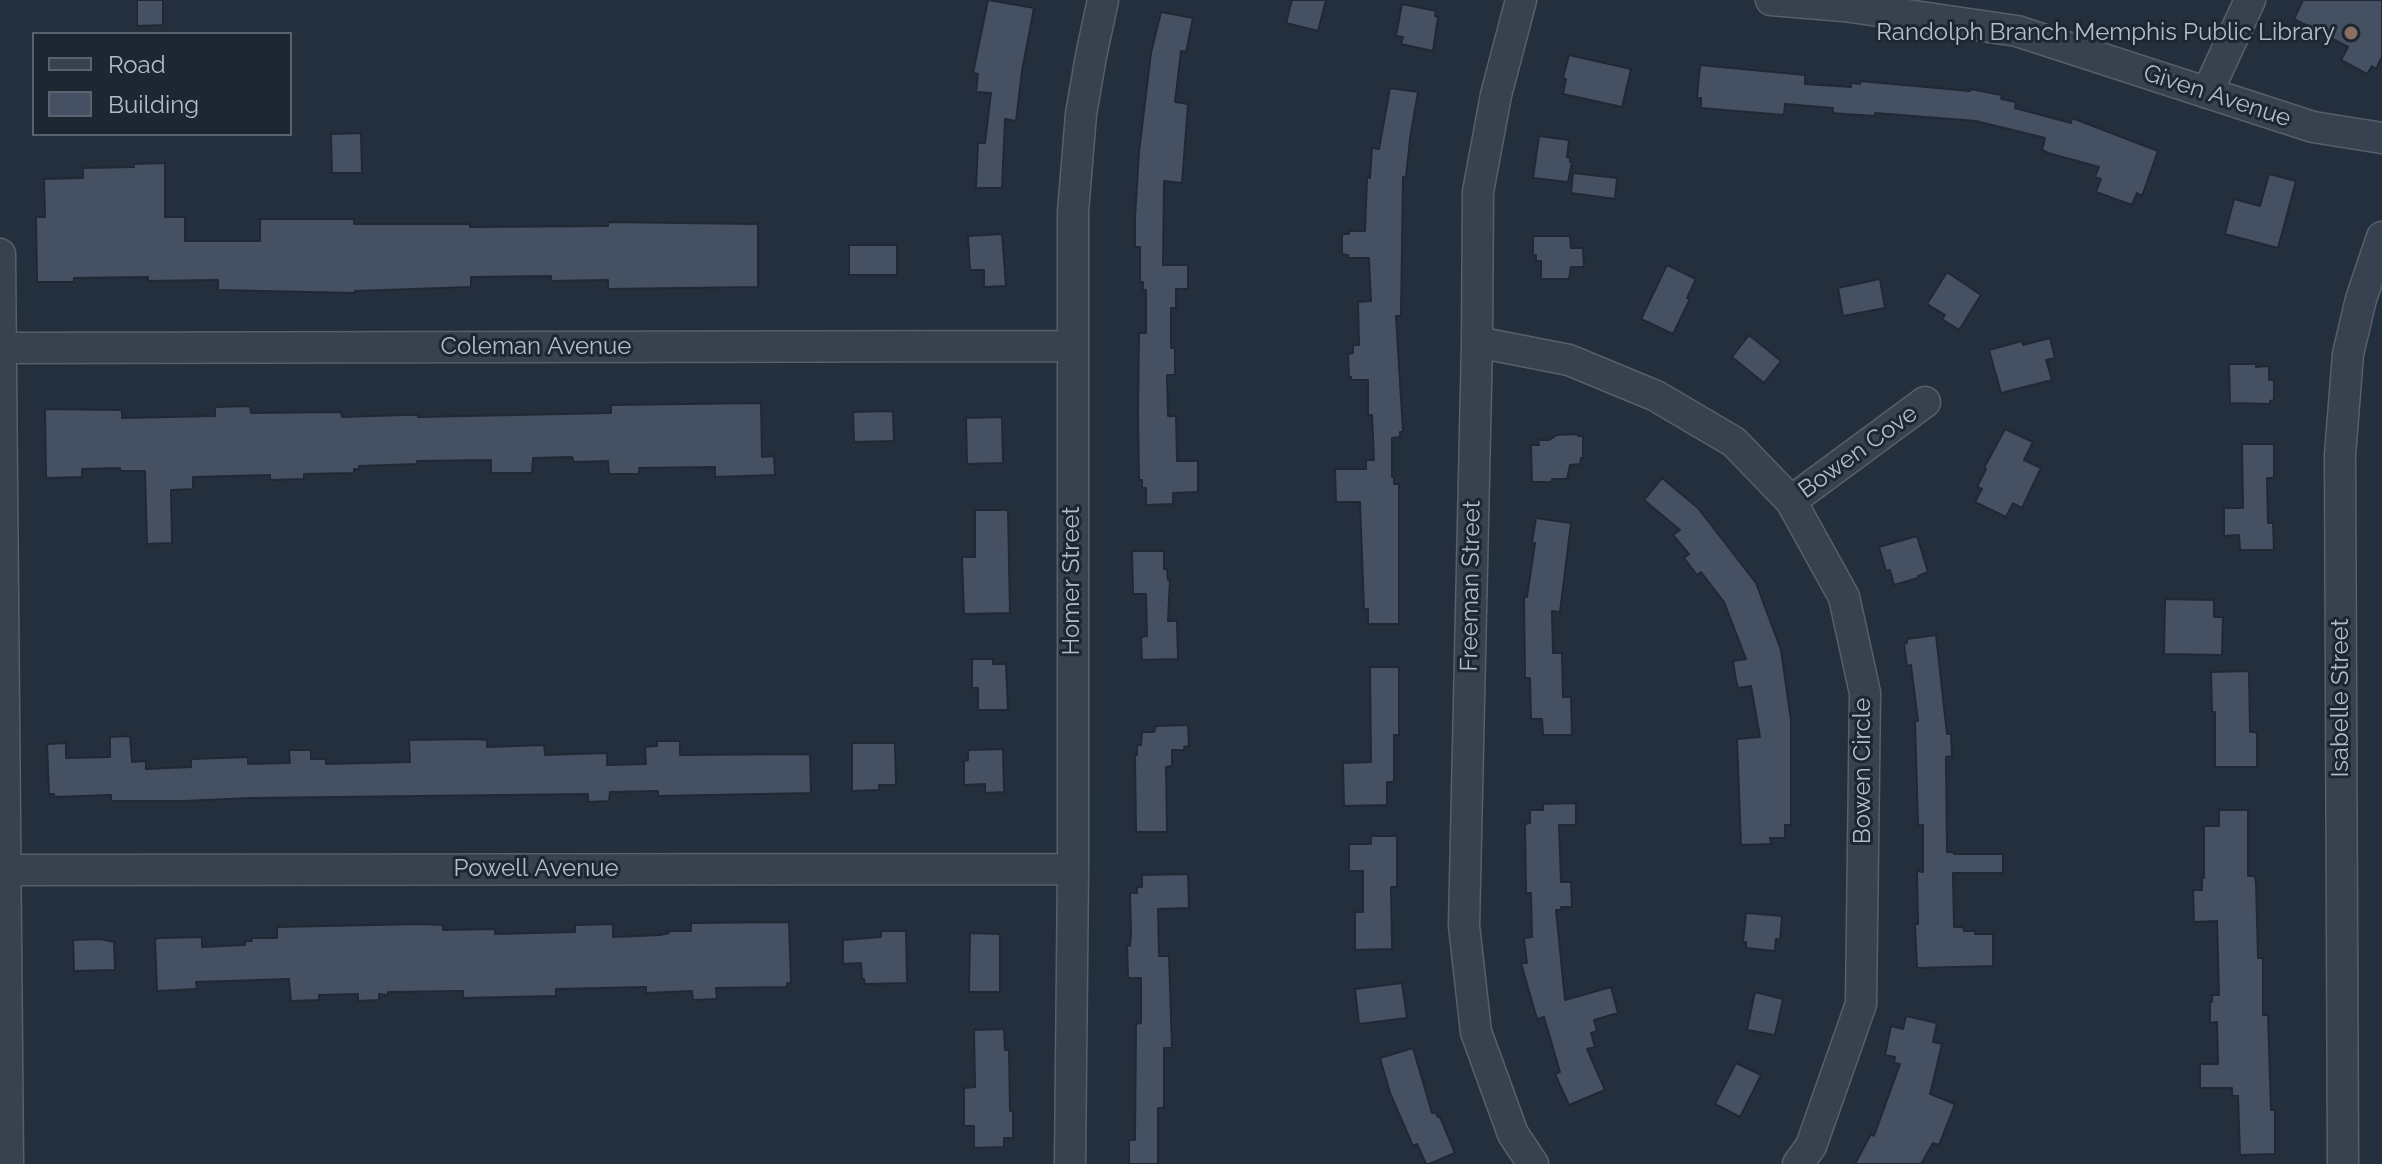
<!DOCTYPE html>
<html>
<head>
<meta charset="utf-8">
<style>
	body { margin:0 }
	#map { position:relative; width:2382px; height:1164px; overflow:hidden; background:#242f3e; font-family:Raleway,sans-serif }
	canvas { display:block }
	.legend { position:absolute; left:32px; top:32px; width:260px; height:104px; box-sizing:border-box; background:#1d2633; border:2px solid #59626f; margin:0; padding:10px 14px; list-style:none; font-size:24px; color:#b4bcc9 }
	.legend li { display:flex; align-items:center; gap:16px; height:40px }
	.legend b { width:40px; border:2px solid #59626f }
</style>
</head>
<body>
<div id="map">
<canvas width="2382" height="1164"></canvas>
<ul class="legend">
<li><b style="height:10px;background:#38414e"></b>Road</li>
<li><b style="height:22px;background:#455162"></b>Building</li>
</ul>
</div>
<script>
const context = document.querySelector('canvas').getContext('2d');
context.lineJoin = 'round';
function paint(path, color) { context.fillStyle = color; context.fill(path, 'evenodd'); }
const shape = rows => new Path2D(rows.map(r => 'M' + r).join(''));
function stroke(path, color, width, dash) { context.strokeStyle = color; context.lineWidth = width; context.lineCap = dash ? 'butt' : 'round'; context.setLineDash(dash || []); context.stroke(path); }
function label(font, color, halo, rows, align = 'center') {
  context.font = font + ' Raleway,sans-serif'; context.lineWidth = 6; context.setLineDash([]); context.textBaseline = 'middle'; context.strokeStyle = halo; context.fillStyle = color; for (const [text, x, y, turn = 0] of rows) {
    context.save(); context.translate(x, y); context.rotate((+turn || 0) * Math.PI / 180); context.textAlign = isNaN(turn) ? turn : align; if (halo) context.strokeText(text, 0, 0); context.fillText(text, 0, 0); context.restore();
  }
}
const building = shape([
	[137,0,163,0,163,25,137,26,137,0],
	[988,0,1034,8,1022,71,1016,121,1005,119,1002,188,976,188,978,143,985,143,991,93,976,92,978,74,973,73,988,0],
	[1292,0,1326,0,1318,31,1286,23,1292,0],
	[2303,0,2382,0,2382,57,2376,69,2372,66,2367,74,2341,60,2348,47,2294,19,2303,0],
	[1402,4,1436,11,1435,16,1438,17,1433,51,1401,44,1403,37,1396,36,1402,4],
	[1161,12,1193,18,1186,52,1181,51,1175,102,1188,104,1182,183,1164,181,1163,265,1188,265,1188,289,1176,289,1176,308,1171,308,1171,348,1175,348,1175,375,1167,375,1168,416,1176,416,1177,461,1198,461,1198,492,1173,493,1173,504,1146,505,1146,488,1142,488,1142,480,1139,480,1138,413,1139,333,1146,333,1146,290,1143,290,1143,282,1140,283,1140,247,1135,247,1135,217,1139,152,1151,53,1161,12],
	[1569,55,1631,69,1622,107,1563,94,1566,79,1563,78,1569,55],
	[1700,65,1805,75,1805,84,1851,87,1851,83,1860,84,1860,81,1970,91,1970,89,2002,95,2001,99,2016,102,2015,108,2071,123,2072,118,2158,151,2142,196,2137,193,2132,205,2096,192,2101,179,2095,177,2099,167,2048,153,2042,150,2045,138,1976,121,1875,113,1875,116,1844,114,1833,113,1833,108,1785,104,1784,115,1701,108,1701,98,1697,98,1700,65],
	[1390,88,1418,92,1410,139,1406,177,1403,177,1401,316,1396,316,1403,432,1400,432,1400,437,1392,438,1392,477,1394,477,1394,484,1399,484,1399,624,1368,624,1368,609,1364,609,1360,502,1336,502,1335,469,1366,469,1366,460,1374,460,1372,415,1368,415,1368,380,1351,380,1351,377,1349,377,1348,354,1353,353,1353,345,1359,345,1358,302,1371,301,1369,258,1348,258,1348,255,1342,254,1342,234,1349,234,1349,231,1365,231,1367,177,1370,178,1372,148,1379,149,1390,88],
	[361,133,362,173,332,173,331,134,361,133],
	[1539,136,1569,140,1567,157,1570,158,1570,162,1572,162,1568,182,1533,178,1539,136],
	[165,163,165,217,185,217,185,241,260,241,260,219,354,219,354,224,470,224,470,227,608,226,608,222,758,224,758,287,608,289,608,280,551,281,551,276,471,277,471,287,355,291,355,293,218,290,218,280,148,281,148,277,74,278,74,282,37,282,36,217,45,217,44,179,83,178,83,168,134,167,133,164,165,163],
	[1573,173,1617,178,1615,199,1571,193,1573,173],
	[2269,174,2296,181,2278,248,2225,234,2234,199,2260,206,2269,174],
	[1002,234,1006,286,984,287,984,270,970,270,968,236,1002,234],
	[1533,236,1570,236,1571,248,1583,248,1584,267,1571,267,1569,279,1541,279,1541,261,1536,261,1536,255,1533,255,1533,236],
	[849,245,897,245,897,275,849,275,849,245],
	[1667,265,1696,279,1687,298,1690,299,1673,334,1641,319,1667,265],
	[1947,272,1981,295,1959,330,1942,319,1945,315,1927,304,1947,272],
	[1880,279,1885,308,1843,316,1838,288,1880,279],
	[1749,335,1781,361,1764,383,1732,357,1749,335],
	[2050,338,2055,358,2046,360,2052,380,2001,393,1989,350,2022,341,2023,345,2050,338],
	[2229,364,2256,364,2256,367,2269,366,2269,380,2274,380,2274,400,2270,401,2270,404,2230,403,2229,364],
	[761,403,762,457,774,456,775,475,715,477,715,467,639,468,639,474,609,474,608,461,574,462,572,457,533,458,532,473,491,473,491,460,417,461,417,464,359,466,359,469,354,469,354,473,304,474,304,479,270,480,270,475,193,477,193,489,171,490,172,543,147,544,145,471,120,471,120,468,82,469,82,477,46,478,45,409,122,410,122,418,215,416,215,407,250,406,251,413,341,412,342,417,403,415,418,415,418,417,611,413,611,405,761,403],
	[889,411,893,412,894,441,854,442,853,412,889,411],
	[1002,417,1003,463,967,464,966,418,1002,417],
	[2005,429,2033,442,2024,460,2041,468,2022,508,2013,503,2006,517,1975,502,1982,489,1977,487,1986,469,1984,468,2005,429],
	[1578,434,1578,436,1583,436,1583,458,1581,458,1580,464,1570,465,1567,479,1552,479,1552,482,1532,482,1531,445,1539,445,1538,440,1549,440,1557,435,1578,434],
	[2242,444,2274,444,2274,478,2267,478,2268,523,2273,523,2274,550,2240,550,2239,535,2224,536,2224,508,2243,508,2242,444],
	[1662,478,1698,508,1756,583,1781,650,1791,720,1791,825,1785,825,1785,838,1770,838,1771,844,1741,845,1737,739,1760,737,1751,686,1738,688,1736,680,1733,661,1746,659,1724,602,1701,572,1697,575,1684,558,1689,554,1673,535,1680,530,1644,500,1662,478],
	[975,510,1008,510,1010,613,964,614,962,557,975,557,975,510],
	[1536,518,1571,523,1560,612,1552,611,1553,653,1562,653,1563,697,1571,697,1572,735,1543,735,1542,719,1531,719,1530,678,1525,678,1524,596,1527,597,1535,543,1532,543,1536,518],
	[1917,536,1928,572,1918,576,1918,578,1894,585,1890,570,1886,571,1879,547,1917,536],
	[1132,551,1164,551,1164,569,1167,569,1168,580,1170,580,1168,621,1177,621,1178,659,1142,660,1141,637,1147,636,1146,594,1133,594,1132,551],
	[2165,599,2214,600,2214,617,2223,617,2222,655,2164,654,2165,599],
	[1936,635,1947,734,1951,734,1952,756,1946,757,1947,852,1953,852,1954,854,2003,854,2003,873,1953,873,1954,927,1963,927,1964,931,1975,931,1975,934,1993,934,1993,966,1917,968,1915,924,1918,924,1917,871,1923,872,1923,825,1918,825,1915,721,1918,721,1911,665,1907,666,1904,644,1907,643,1907,639,1936,635],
	[972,659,993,659,993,664,1006,664,1008,710,978,710,978,688,972,688,972,659],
	[1370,667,1399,667,1399,735,1394,735,1394,782,1387,782,1387,805,1344,806,1343,763,1371,762,1370,667],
	[2249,671,2250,732,2255,732,2257,734,2257,767,2215,767,2215,712,2212,712,2211,672,2249,671],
	[1188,725,1189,746,1184,747,1185,750,1172,750,1172,766,1166,767,1167,832,1136,832,1135,755,1137,755,1137,745,1141,745,1142,732,1154,732,1156,726,1188,725],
	[130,736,132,762,146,761,146,769,191,767,191,759,248,757,248,764,290,763,289,750,311,750,311,759,326,759,326,764,410,762,409,740,475,739,487,740,487,747,544,745,545,755,607,753,607,765,646,764,645,747,657,746,657,741,680,741,680,755,810,754,811,793,658,796,658,791,610,792,609,801,588,802,588,794,250,798,184,801,111,801,111,795,54,797,54,794,49,794,47,744,66,743,66,758,110,757,110,737,130,736],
	[852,743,895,743,896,785,879,785,879,790,852,791,852,743],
	[1003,749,1004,792,985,793,985,784,964,785,964,761,968,760,968,750,1003,749],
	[1576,803,1576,825,1559,825,1561,882,1571,882,1572,907,1561,907,1561,910,1556,910,1565,1000,1611,987,1618,1013,1594,1020,1597,1031,1591,1033,1595,1047,1587,1049,1605,1090,1569,1105,1555,1074,1560,1072,1544,1017,1537,1019,1521,963,1527,963,1524,938,1532,937,1531,893,1526,893,1525,824,1530,823,1530,810,1543,810,1543,804,1576,803],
	[2219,810,2248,810,2248,876,2255,876,2256,883,2258,958,2263,958,2263,1015,2268,1015,2271,1110,2275,1110,2275,1154,2240,1155,2238,1096,2232,1096,2232,1088,2200,1088,2200,1064,2218,1064,2217,1022,2210,1023,2210,1002,2212,1002,2212,995,2219,995,2217,921,2194,922,2193,890,2202,890,2202,878,2204,878,2204,826,2219,826,2219,810],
	[1371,836,1397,836,1397,887,1391,887,1392,949,1355,950,1355,912,1363,912,1363,871,1349,871,1349,844,1371,844,1371,836],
	[1188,874,1189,908,1158,909,1159,956,1169,956,1172,1048,1164,1048,1164,1108,1158,1108,1158,1164,1129,1164,1129,1140,1135,1140,1136,1024,1141,1023,1141,978,1128,978,1127,945,1130,946,1131,932,1130,893,1137,893,1137,887,1142,887,1142,875,1188,874],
	[1746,913,1782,916,1780,940,1776,939,1775,951,1746,948,1746,942,1743,942,1746,913],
	[789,922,791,983,787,983,787,987,716,988,717,999,693,1000,692,991,646,993,646,987,556,989,556,996,463,998,463,991,388,992,388,995,379,994,379,1000,358,1001,358,994,319,995,319,1000,291,1001,289,979,196,982,197,989,157,991,155,939,160,938,202,937,202,947,245,945,245,941,252,941,251,938,277,938,277,927,421,924,443,925,443,930,495,929,495,934,575,932,575,925,613,924,613,937,660,935,669,933,668,931,691,931,691,923,789,922],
	[881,931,906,931,907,983,865,984,864,979,862,979,861,963,843,964,843,940,881,937,881,931],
	[970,933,1000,934,1000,992,969,992,970,933],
	[73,940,100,939,114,942,115,970,74,971,73,940],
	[1402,983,1407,1018,1359,1024,1355,989,1402,983],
	[1755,992,1783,999,1775,1035,1747,1030,1755,992],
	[1906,1016,1937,1023,1933,1042,1942,1044,1930,1094,1955,1104,1939,1145,1933,1143,1921,1164,1855,1164,1871,1134,1874,1136,1900,1064,1894,1063,1895,1057,1885,1055,1891,1026,1903,1029,1906,1016],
	[1004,1029,1005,1050,1009,1050,1010,1111,1013,1111,1013,1138,1004,1138,1004,1147,974,1148,974,1126,964,1126,964,1088,975,1087,974,1030,1004,1029],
	[1413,1048,1432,1113,1435,1112,1438,1117,1440,1117,1455,1153,1429,1164,1426,1164,1417,1144,1413,1146,1390,1093,1380,1058,1413,1048],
	[1736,1063,1761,1075,1740,1117,1715,1104,1736,1063]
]);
paint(building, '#455162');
stroke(building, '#1f2835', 2);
const minor = shape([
	[1521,0,1496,95,1478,192,1477,342,1464,926,1476,1032,1513,1134,1533,1164],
	[1771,0,1844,6,2017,31,2313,127,2382,138],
	[2207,93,2250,0],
	[0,254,8,1164],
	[1477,342,1569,360,1656,396,1734,442,1791,501,1844,597,1865,693,1861,1004,1811,1146,1798,1164],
	[0,348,1072,346],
	[1791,501,1925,402],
	[0,870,1073,869],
	[1070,1164,1073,869,1073,212,1081,114,1091,56,1103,0],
	[2343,1164,2340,455,2348,354,2361,299,2382,237]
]);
stroke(minor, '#565f6c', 33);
stroke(minor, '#38414e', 30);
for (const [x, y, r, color] of [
	[2351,33,8,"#8d6e63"]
]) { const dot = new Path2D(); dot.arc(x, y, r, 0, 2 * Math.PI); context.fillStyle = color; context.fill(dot); stroke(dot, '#1d2633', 3); }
label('24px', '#b4bcc9', '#1d2633', [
	["Randolph Branch Memphis Public Library",2335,33]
], 'right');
label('24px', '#b4bcc9', '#1d2633', [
	["Given Avenue",2217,96,18],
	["Coleman Avenue",536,347],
	["Bowen Cove",1858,452,-36],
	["Homer Street",1072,581,-90],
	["Freeman Street",1471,586,-89],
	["Isabelle Street",2341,698,-90],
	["Bowen Circle",1863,771,-90],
	["Powell Avenue",536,869]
]);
</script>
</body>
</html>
